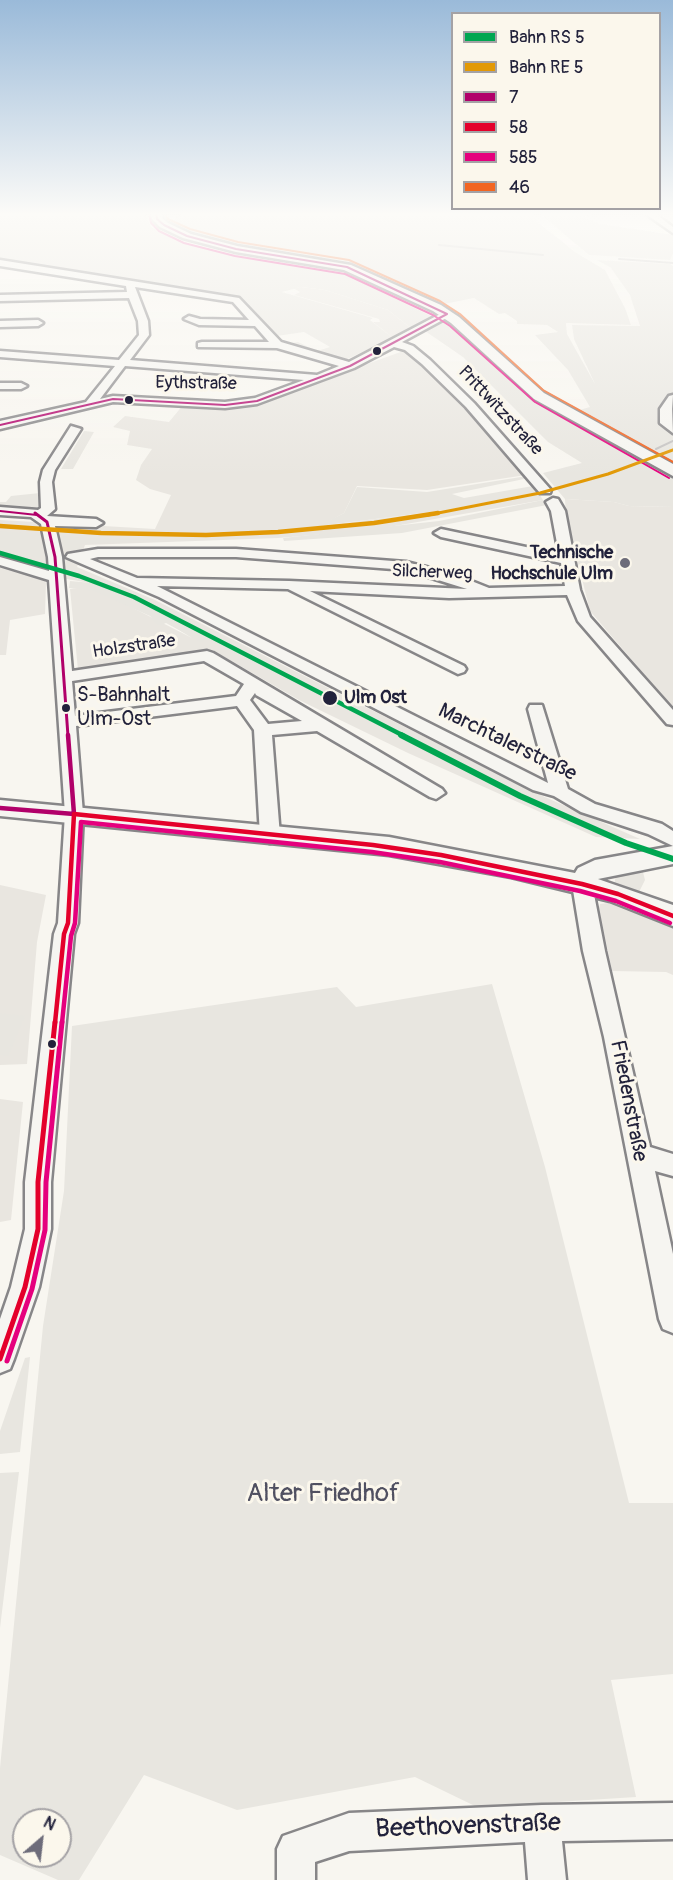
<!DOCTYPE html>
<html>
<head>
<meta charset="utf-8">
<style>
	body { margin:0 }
	#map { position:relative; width:673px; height:1880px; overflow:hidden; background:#f8f6f0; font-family:Pangolin,sans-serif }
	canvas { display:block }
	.legend { position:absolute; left:451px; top:12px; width:210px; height:198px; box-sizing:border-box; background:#fbf7ec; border:2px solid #a4a2a5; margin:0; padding:8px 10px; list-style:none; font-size:18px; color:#22223b }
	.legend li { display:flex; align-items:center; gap:12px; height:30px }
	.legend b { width:30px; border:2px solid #a4a2a5 }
	.north { position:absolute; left:12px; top:1808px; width:60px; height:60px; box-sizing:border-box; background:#fbf7ec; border:2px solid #a4a2a5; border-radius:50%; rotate:28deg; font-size:16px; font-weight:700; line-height:24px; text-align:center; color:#22223b }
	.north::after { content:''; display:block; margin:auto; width:21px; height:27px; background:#6d6c7a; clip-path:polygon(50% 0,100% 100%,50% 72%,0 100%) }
</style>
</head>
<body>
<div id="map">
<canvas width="673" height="1880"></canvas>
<ul class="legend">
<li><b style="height:8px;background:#00a651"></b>Bahn RS 5</li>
<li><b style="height:8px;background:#e29906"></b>Bahn RE 5</li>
<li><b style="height:8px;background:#b1006a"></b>7</li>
<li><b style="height:8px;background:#e4002b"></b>58</li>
<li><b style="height:8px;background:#e5007d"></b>585</li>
<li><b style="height:8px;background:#f26522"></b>46</li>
</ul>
<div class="north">N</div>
</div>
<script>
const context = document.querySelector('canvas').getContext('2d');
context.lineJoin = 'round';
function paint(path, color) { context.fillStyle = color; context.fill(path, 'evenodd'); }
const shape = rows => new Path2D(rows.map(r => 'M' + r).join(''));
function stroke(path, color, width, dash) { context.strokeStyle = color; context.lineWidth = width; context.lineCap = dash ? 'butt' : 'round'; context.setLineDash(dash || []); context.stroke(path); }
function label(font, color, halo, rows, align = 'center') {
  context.font = font + ' Pangolin,sans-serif'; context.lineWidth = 6; context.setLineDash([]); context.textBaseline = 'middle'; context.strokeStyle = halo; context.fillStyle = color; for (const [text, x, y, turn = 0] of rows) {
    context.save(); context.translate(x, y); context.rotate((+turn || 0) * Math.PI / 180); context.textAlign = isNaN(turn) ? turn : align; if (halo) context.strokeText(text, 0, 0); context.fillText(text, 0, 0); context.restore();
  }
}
paint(shape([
	[301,287,325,290,388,310,412,329,393,338,373,322,380,322,379,319,294,295,300,292,293,288],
	[406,350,464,403,526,475,427,490,357,486,344,513,321,526,447,510,538,492,543,500,372,530,278,538,85,545,77,567,155,600,529,790,640,839,596,837,408,753,299,700,214,651,215,654,78,670,70,589,92,587,192,638,142,607,90,583,55,577,0,561,0,520,155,529,171,495,150,489,136,480,141,465,152,449,127,445,130,431,113,427,125,416,169,422,183,405,259,403],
	[565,499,614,502,629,506,673,507,673,708,590,611,566,515],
	[0,564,42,576,46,583,45,614,10,620,6,655,0,655],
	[0,885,46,895,37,942,27,1064,0,1065],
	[608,903,673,928,673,975,666,972,612,971,599,908,600,904],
	[0,1099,23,1102,11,1220,0,1222]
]), '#e9e6e0');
paint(shape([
	[0,212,144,212,151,227,175,240,221,252,338,271,431,316,412,329,388,310,325,290,301,287,282,292,373,318,370,320,393,338,343,361,278,345,298,342,317,351,330,347,304,332,270,337,240,302,242,300,0,262],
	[185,212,532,212,536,221,575,252,605,270,625,308,631,325,566,323,567,334,595,384,574,339,572,325,640,326,630,295,611,268,597,260,670,264,673,266,673,507,629,506,614,502,565,499,543,473,582,463,548,442,463,357,425,331,443,319,458,327,569,413,590,407,568,370,535,335,558,332,547,325,517,324,517,321,505,313,499,314,474,298,444,304,344,261,256,249,204,237,173,225,175,218],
	[538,212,640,212,594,214,583,217,601,224,673,235,673,254,670,260,589,255],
	[84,431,94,432,73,469,61,469],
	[527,476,524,479,452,494,464,498,533,486,538,492,447,510,319,526,344,513,357,487,427,492],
	[40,493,43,507,41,512,0,509,0,502,6,502,11,496],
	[543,500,547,505,402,533,284,541,283,538,439,521],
	[0,531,40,534,41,558,0,548],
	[62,536,88,538,160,540,82,544,80,553,73,554,63,544],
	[70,581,93,583,163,614,206,639,201,642,166,623,159,626,150,616,94,591,69,588],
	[643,872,645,880,638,894,614,885,616,875],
	[492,984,545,1167,629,1503,673,1503,673,1674,611,1680,636,1797,477,1807,415,1777,237,1810,144,1775,79,1880,58,1880,0,1855,0,1768,43,1326,64,1191,72,1026,337,987,356,1007],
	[24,1820,60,1820,60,1856,24,1856],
	[0,1013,25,1016,8,1056,0,1055],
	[30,1357,20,1452,0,1454,0,1431,25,1358],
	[19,1472,0,1628,0,1473]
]), '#e8e6e0');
stroke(shape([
	[439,245,543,255],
	[619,259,673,263],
	[656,449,673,441]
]), '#c6c4c3', 2);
const minor = shape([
	[643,212,653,212,673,227,673,233,643,212],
	[0,260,239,298,281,342,349,362,444,312,450,312,450,316,402,342,413,346,430,360,474,403,551,490,550,493,540,493,466,407,422,364,405,350,394,347,354,368,257,404,225,408,113,402,0,429,0,421,86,402,115,366,0,357,0,351,119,360,139,335,138,321,129,298,0,301,0,295,127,292,126,286,0,266,0,260],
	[135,287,233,302,249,320,200,319,189,316,184,319,199,325,255,326,269,342,202,342,198,343,198,347,277,348,339,366,317,375,130,360,149,335,148,321,135,287],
	[125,366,304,380,255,398,225,402,113,396,100,399,125,366],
	[0,321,38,320,43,323,38,326,0,327,0,321],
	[0,383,21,383,27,386,21,389,0,389,0,383],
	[673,395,672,409,673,433,660,423,660,409,669,396,673,395],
	[71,426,81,429,55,470,52,482,55,509,47,516,96,519,103,523,96,527,55,526,62,557,72,671,207,651,213,653,442,789,445,793,436,799,430,797,317,731,272,735,280,836,277,841,270,843,263,841,260,836,254,730,237,706,76,726,83,814,78,923,74,934,51,1182,51,1229,39,1287,14,1359,10,1369,0,1373,0,1319,11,1287,25,1229,25,1182,54,934,58,923,65,814,49,580,0,565,0,557,49,571,48,557,41,524,31,517,0,515,0,507,38,510,41,508,40,482,43,470,71,426],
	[204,661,244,684,236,696,75,716,72,681,204,661],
	[255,693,256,695,302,721,268,724,250,700,255,693],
	[553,498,558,499,565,511,580,590,590,617,673,710,673,725,667,724,578,621,567,595,449,598,310,591,464,666,466,669,464,672,458,674,288,589,157,586,548,783,528,709,530,705,542,705,568,789,595,804,662,824,673,831,673,846,648,834,581,812,554,796,533,790,159,597,66,557,68,554,98,549,236,549,406,562,454,574,489,588,565,586,561,563,441,537,434,533,441,529,559,554,551,511,546,502,553,498],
	[98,557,236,557,406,570,467,589,289,581,137,578,90,559,98,557],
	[582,877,589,879,592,884,605,951,650,1147,673,1154,673,1176,655,1171,673,1254,673,1333,663,1329,659,1319,604,1037,583,951,572,884,575,879,582,877],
	[673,1803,673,1839,562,1841,566,1880,528,1880,525,1842,349,1851,315,1862,315,1880,277,1880,277,1849,283,1836,349,1813,542,1805,673,1803]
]);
const major = shape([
	[151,212,161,212,162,218,168,223,191,234,237,246,351,265,441,305,459,317,544,393,673,464,673,476,534,399,451,323,433,311,344,270,236,252,183,238,160,227,152,219,151,212],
	[0,800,389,837,575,873,578,868,595,860,673,846,673,864,598,879,673,905,673,926,610,901,511,877,389,855,0,816,0,800]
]);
stroke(minor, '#878688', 5);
stroke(major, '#878688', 5);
paint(minor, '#f6f5f1');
paint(major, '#f6f5f1');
stroke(shape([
	[156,212,157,219,164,225,187,236,236,249,347,267,447,314],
	[0,425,113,399,225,405,257,401,350,366,447,314],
	[0,511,37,515]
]), '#b1006a', 2);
stroke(shape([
	[35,513,47,522,55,557,68,736]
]), '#b1006a', 3);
stroke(shape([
	[68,735,74,814],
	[0,808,74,814]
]), '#b1006a', 4.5);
stroke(shape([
	[74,814,373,845,441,855,582,884,618,894,673,916],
	[55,1023,64,934,68,923,74,814]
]), '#e4002b', 4.5);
stroke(shape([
	[0,1359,25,1287,38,1229,38,1182,55,1022]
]), '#e4002b', 5);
stroke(shape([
	[149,213,151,223,159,231,184,243,235,256,345,274,433,315,450,326,535,402,669,478]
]), '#e5007d', 2);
stroke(shape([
	[62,1023,71,936,75,923,81,822,372,852,440,862,580,891,616,901,670,923]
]), '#e5007d', 4.5);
stroke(shape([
	[7,1361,32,1289,45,1230,46,1182,62,1022]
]), '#e5007d', 5);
stroke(shape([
	[164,212,168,219,190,229,238,242,349,260,440,301,460,314,543,390,673,462]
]), '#f26522', 2);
stroke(shape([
	[0,553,79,576,134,597,404,736]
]), '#00a651', 4.5);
stroke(shape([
	[401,735,520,796,626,843,673,859]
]), '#00a651', 6);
stroke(shape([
	[428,515,540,493,608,474,673,450]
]), '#e29906', 3);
stroke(shape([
	[0,526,101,533,206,535,278,532,374,523,438,513]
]), '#e29906', 4.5);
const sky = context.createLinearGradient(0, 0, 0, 476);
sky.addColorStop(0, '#9abad9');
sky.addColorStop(0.45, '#fcfbf8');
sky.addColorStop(1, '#fcfbf800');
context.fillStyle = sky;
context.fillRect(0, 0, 673, 476);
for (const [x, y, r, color] of [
	[377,351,5,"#22223b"],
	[129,400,5,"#22223b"],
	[625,563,6,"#6d6c7a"],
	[330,698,8,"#22223b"],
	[66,708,5,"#22223b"],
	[52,1044,5,"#22223b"]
]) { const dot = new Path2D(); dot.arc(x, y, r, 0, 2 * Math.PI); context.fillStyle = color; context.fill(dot); stroke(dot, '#fbf7ec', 2); }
label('18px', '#22223b', '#fbf7ec', [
	["Eythstraße",196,384,1],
	["Prittwitzstraße",500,411,47],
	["Silcherweg",432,573,2],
	["Holzstraße",134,647,-8]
]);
label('bold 18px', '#22223b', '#fbf7ec', [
	["Technische",613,553],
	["Hochschule Ulm",613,574]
], 'right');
label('bold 18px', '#22223b', '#fbf7ec', [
	["Ulm Ost",344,698]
], 'left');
label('20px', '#22223b', '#fbf7ec', [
	["S-Bahnhalt",77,696],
	["Ulm-Ost",77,720]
], 'left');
label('21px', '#22223b', '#fbf7ec', [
	["Marchtalerstraße",507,743,26],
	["Friedenstraße",628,1101,79]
]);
label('26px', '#505061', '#fbf7ec', [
	["Alter Friedhof",323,1494]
]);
label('26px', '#22223b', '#fbf7ec', [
	["Beethovenstraße",468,1827,-2]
]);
</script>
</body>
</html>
